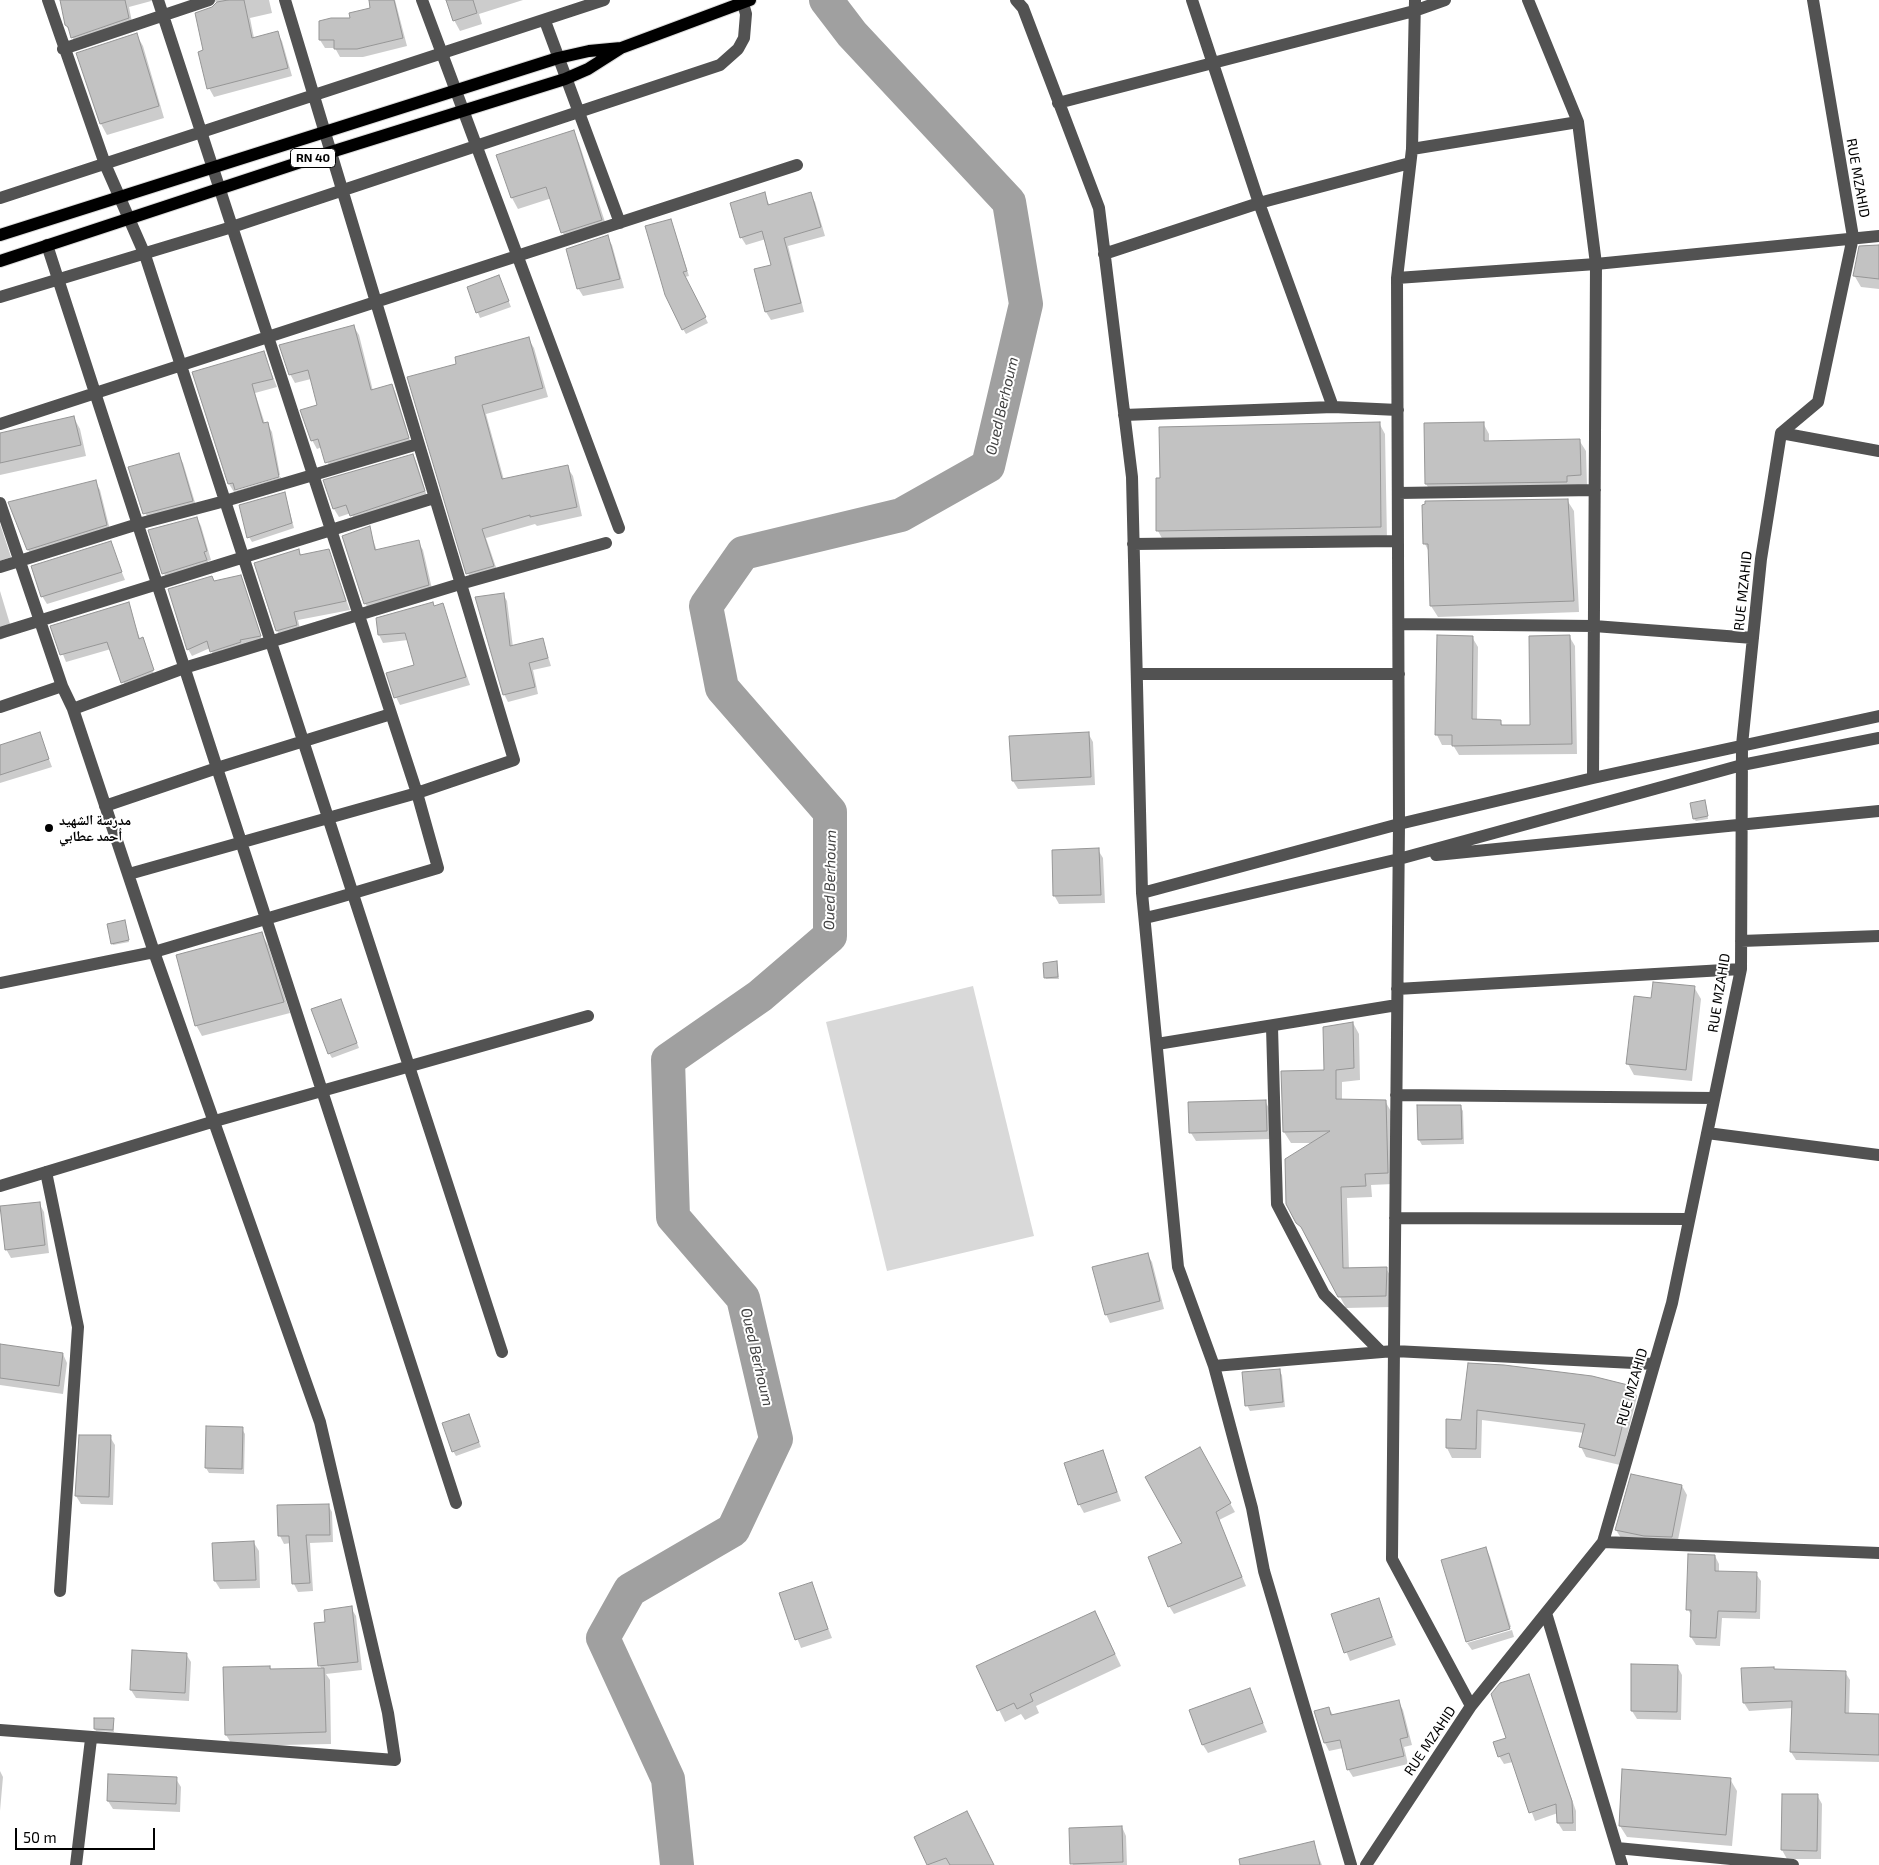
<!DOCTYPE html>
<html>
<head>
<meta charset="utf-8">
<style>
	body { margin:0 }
	#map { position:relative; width:1879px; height:1865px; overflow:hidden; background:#fff; font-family:"Exo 2",sans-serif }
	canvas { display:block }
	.scale { position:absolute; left:15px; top:1828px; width:140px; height:22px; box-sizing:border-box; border:2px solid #000; border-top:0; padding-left:6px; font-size:15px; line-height:18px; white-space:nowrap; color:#000; -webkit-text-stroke:4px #fff; paint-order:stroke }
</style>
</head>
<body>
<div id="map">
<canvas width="1879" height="1865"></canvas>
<div class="scale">50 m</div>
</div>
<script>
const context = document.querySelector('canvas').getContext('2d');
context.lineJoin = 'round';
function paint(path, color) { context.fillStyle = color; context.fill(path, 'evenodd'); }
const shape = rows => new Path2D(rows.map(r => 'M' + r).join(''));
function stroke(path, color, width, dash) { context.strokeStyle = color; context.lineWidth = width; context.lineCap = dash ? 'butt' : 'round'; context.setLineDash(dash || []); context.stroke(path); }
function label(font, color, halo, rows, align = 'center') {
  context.font = font + ' "Exo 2","Noto Naskh Arabic",sans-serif'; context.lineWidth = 4; context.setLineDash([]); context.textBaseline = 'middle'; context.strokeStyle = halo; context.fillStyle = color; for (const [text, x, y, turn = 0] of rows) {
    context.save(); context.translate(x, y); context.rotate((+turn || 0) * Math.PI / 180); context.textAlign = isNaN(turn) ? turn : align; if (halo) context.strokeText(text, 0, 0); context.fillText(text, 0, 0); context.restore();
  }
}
paint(shape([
	[973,986,1034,1236,887,1271,826,1022]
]), '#d9d9d9');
paint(shape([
	[61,0,155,0,129,7,133,27,77,46,66,25],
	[194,0,269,0,272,13,250,18,254,38,277,33,282,41,292,76,214,97,209,88,204,51,218,2],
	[370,0,395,0,407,46,363,57,340,57,335,48,325,48,320,40,372,9],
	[448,0,523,0,479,14,482,24,460,31,454,20],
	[136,34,143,46,164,118,107,135,101,124],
	[573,132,579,143,608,231,569,244,563,233,552,198,518,209,512,198],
	[764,194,770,206,810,194,815,202,825,236,788,246,804,312,771,320,766,312,773,266,766,239,746,245,741,237],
	[673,226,689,276,685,277,708,323,686,334,683,329],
	[607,237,612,245,624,288,583,296,578,288],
	[1879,246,1879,289,1861,287,1854,275],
	[499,277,511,307,480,318,468,288],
	[354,327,359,335,373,391,392,385,396,394,412,447,331,471,322,447,317,449,312,440,318,406,311,379,295,383,290,374],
	[528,338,534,348,548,397,486,414,504,480,567,467,573,476,582,516,537,526,535,524,486,538,499,576,473,583,468,573,458,364],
	[263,352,277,387,255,393,265,424,267,423,272,432,280,475,235,488,235,491,281,477,283,485,234,492,229,484,193,373],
	[74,418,80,429,86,456,0,475,0,435],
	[1379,423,1385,434,1387,539,1164,542,1158,531],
	[1483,423,1489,434,1489,442,1579,440,1586,451,1587,486,1433,495,1426,484,1425,425],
	[178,454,183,463,197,509,149,522,129,468],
	[413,455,417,464,428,500,356,523,351,513,339,517,334,509],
	[95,482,100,490,111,534,33,558,28,550],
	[285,493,294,528,252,542,249,537],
	[1567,500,1574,511,1579,612,1438,617,1431,606,1429,552,1425,544],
	[197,518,201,526,211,560,208,561,211,569,168,582,164,573],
	[0,524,11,557,0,561],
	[369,528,377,551,418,542,423,550,433,593,370,612,365,603],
	[110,543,125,580,47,604,42,596],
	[298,550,302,556,328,551,350,610,298,620,301,633,282,639,277,631,255,563],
	[240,577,263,643,215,658,210,648,192,656,188,649,214,582],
	[0,591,13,634,0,640],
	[503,594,507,601,513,647,543,640,551,666,533,670,538,694,508,702,504,694],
	[128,604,140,639,143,639,146,645,144,645,155,677,126,689,111,649,66,662,52,627],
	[442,604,470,685,400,705,396,697,415,666,408,640,383,643,379,635],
	[1569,636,1575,646,1577,754,1459,755,1453,745,1442,745,1437,735,1472,637,1478,647,1477,721,1500,721,1503,726,1532,726],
	[39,733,52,767,0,783,0,745],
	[1088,733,1093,742,1095,785,1018,789,1013,781,1011,737],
	[1706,804,1708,819,1696,821,1694,819],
	[1098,850,1103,858,1105,903,1059,904,1054,895],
	[125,924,129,942,113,945,112,943],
	[261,933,268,945,290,1013,202,1036,196,1025],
	[1057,963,1059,979,1046,979,1045,977],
	[1694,987,1701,999,1692,1081,1634,1075,1628,1064,1652,999],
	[343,1005,359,1048,332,1058,329,1053],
	[1353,1023,1359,1034,1360,1080,1342,1082,1342,1100,1385,1101,1392,1113,1393,1184,1371,1185,1372,1197,1347,1198,1349,1269,1386,1268,1392,1279,1392,1307,1346,1308,1308,1237,1297,1222,1314,1143,1291,1143,1284,1132,1325,1071],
	[1265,1101,1270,1110,1271,1139,1196,1141,1191,1133],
	[1460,1106,1463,1111,1464,1144,1422,1145,1419,1140],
	[39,1203,44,1212,49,1253,11,1258,6,1249],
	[1147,1254,1152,1262,1164,1309,1110,1323,1106,1314],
	[0,1345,63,1354,67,1363,63,1394,0,1385],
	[1469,1364,1632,1387,1637,1396,1620,1465,1586,1457,1581,1447,1584,1433,1482,1420,1481,1458,1452,1458,1447,1448,1447,1421,1462,1421],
	[1279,1370,1282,1375,1285,1407,1250,1411,1247,1405],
	[469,1415,481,1447,456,1456,453,1451],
	[242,1429,245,1434,244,1474,209,1473,206,1468],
	[80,1436,110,1437,115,1445,113,1505,81,1504,76,1496],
	[1199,1448,1235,1512,1219,1520,1246,1586,1174,1614,1169,1606,1183,1544],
	[1103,1451,1121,1501,1084,1513,1079,1504],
	[1682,1486,1687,1495,1677,1545,1621,1538,1616,1530],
	[328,1505,332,1512,333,1542,310,1543,313,1591,298,1592,294,1584,291,1543,284,1544,280,1536,279,1506],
	[254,1543,259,1551,260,1588,220,1589,215,1581],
	[1486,1548,1490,1557,1511,1627,1467,1641],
	[1715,1556,1719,1564,1719,1572,1756,1574,1761,1581,1760,1619,1722,1618,1720,1646,1696,1645,1691,1637,1692,1617,1688,1609],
	[811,1583,832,1638,801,1648,780,1594],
	[1378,1600,1396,1645,1350,1661,1332,1615],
	[351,1608,356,1616,362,1670,326,1674,330,1680,331,1744,233,1746,226,1735,270,1667,272,1670,322,1669,320,1666,326,1623],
	[1101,1624,1121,1666,1036,1706,1039,1713,1025,1720,1021,1714,1005,1722,978,1667],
	[1512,1630,1514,1637,1472,1650,1467,1643],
	[186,1654,191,1662,189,1701,136,1698,131,1690],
	[1677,1666,1682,1675,1681,1720,1637,1719,1632,1711],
	[1774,1668,1775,1671,1845,1672,1850,1680,1849,1714,1879,1715,1879,1762,1796,1760,1791,1752,1793,1708,1749,1711,1744,1703],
	[1528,1675,1576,1811,1576,1831,1563,1831,1558,1823,1558,1813,1535,1821,1513,1762,1504,1764,1499,1756,1508,1739],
	[1249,1689,1267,1732,1208,1753,1203,1745],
	[1398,1701,1403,1710,1412,1745,1404,1747,1408,1764,1353,1777,1348,1769,1343,1748,1329,1751,1325,1743,1315,1712,1329,1708,1333,1715],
	[113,1719,114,1732,96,1731,95,1729],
	[0,1771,3,1777,0,1811],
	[176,1779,181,1787,180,1812,113,1809,108,1801],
	[1730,1779,1737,1791,1732,1846,1627,1837,1620,1826],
	[1783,1795,1817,1795,1822,1804,1821,1859,1787,1859,1782,1850],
	[1122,1827,1126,1836,1127,1865,1073,1865,1072,1863],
	[916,1838,993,1865,929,1865],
	[1313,1843,1322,1865,1251,1865]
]), '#0003');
stroke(shape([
	[677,1865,668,1779,603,1638,630,1590,733,1530,776,1439,743,1298,673,1217,668,1060,760,996,830,936,830,812,722,688,706,606,743,553,901,515,988,466,1026,304,1009,202,852,34,826,0]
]), '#a0a0a0', 34);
const building = shape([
	[60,0,125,0,129,18,71,38,68,27,65,25,60,0],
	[228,0,244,0,252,38,278,31,288,68,207,89,198,52,203,50,195,13,212,7,217,2,228,0],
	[369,0,394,0,403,38,357,49,334,49,334,40,319,40,319,21,331,18,350,18,349,13,370,8,369,0],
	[446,0,473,0,477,13,453,21,446,0],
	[137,33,159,106,100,124,76,53,137,33],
	[574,130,602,220,561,233,546,187,511,198,496,155,574,130],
	[765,192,768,205,811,192,821,227,784,238,801,303,765,312,754,269,771,265,762,231,740,238,730,203,765,192],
	[671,219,687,271,683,272,706,317,682,330,665,295,645,226,671,219],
	[608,235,620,279,577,289,566,249,608,235],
	[1879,245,1879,279,1853,276,1859,246,1879,245],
	[499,275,509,301,476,313,467,287,499,275],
	[354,325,371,390,392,384,409,438,325,463,318,439,311,441,300,410,317,405,308,370,289,375,279,345,354,325],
	[529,337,543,388,482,405,502,479,568,465,577,507,530,517,530,515,482,529,494,566,466,574,407,377,456,364,455,357,529,337],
	[264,351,273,379,252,384,263,423,268,422,279,477,235,490,233,483,228,484,192,372,264,351],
	[74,416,81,445,0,463,0,433,74,416],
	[1380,422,1381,527,1156,531,1156,478,1160,478,1159,427,1380,422],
	[1484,422,1484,441,1580,439,1581,475,1567,476,1567,482,1425,484,1424,423,1484,422],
	[179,453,193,501,143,514,128,467,179,453],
	[413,454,425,491,350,516,346,505,333,509,323,480,413,454],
	[96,480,107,525,27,550,8,502,96,480],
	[285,492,292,523,247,538,239,505,285,492],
	[1568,499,1574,601,1430,606,1428,544,1423,544,1422,505,1425,504,1425,501,1568,499],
	[197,517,207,551,204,552,207,560,162,574,148,530,197,517],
	[370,526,375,550,419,540,429,585,364,604,342,536,370,526],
	[111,541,122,572,41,597,31,566,111,541],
	[299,549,300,555,329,549,346,601,294,612,297,625,276,631,254,563,299,549],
	[241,575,261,636,240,640,241,642,210,652,207,641,187,650,168,589,212,576,214,581,241,575],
	[504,593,510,646,543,638,548,658,529,663,535,687,503,695,475,597,504,593],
	[129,602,139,639,143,637,154,670,121,683,107,642,60,655,50,626,129,602],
	[433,602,434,606,443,603,466,677,394,698,386,673,414,665,405,633,378,635,376,618,433,602],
	[1437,635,1473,636,1472,719,1501,720,1501,725,1530,725,1529,636,1570,635,1572,744,1452,746,1452,735,1435,735,1437,635],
	[40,732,49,759,0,775,0,745,40,732],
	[1089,732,1091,777,1012,781,1009,736,1089,732],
	[1705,800,1708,816,1693,819,1690,803,1705,800],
	[1099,848,1101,895,1053,896,1052,850,1099,848],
	[125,920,129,940,111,944,107,924,125,920],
	[262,932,284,1002,195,1026,176,955,262,932],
	[1057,961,1058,977,1044,978,1043,963,1057,961],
	[1653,982,1695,986,1686,1070,1626,1064,1634,996,1651,998,1653,982],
	[341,999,357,1043,328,1054,311,1009,341,999],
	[1353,1022,1354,1068,1336,1070,1336,1099,1386,1100,1388,1173,1365,1174,1366,1186,1341,1187,1343,1268,1387,1267,1386,1296,1338,1297,1301,1227,1296,1223,1286,1204,1285,1159,1330,1131,1283,1132,1281,1071,1324,1070,1323,1027,1353,1022],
	[1266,1100,1267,1131,1189,1133,1188,1102,1266,1100],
	[1417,1105,1461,1105,1462,1139,1418,1140,1417,1105],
	[40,1202,45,1245,5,1250,0,1206,40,1202],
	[1148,1253,1160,1301,1105,1315,1092,1267,1148,1253],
	[0,1344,63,1353,59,1386,0,1378,0,1344],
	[1468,1363,1504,1365,1592,1376,1632,1386,1615,1456,1579,1447,1585,1424,1477,1410,1476,1449,1446,1448,1446,1419,1461,1420,1468,1363],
	[1280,1369,1283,1402,1245,1406,1242,1372,1280,1369],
	[469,1414,479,1442,452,1452,442,1423,469,1414],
	[206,1426,243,1427,242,1469,205,1468,206,1426],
	[79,1435,111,1435,109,1497,75,1496,79,1435],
	[1200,1447,1231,1503,1216,1512,1242,1577,1168,1607,1148,1557,1182,1543,1145,1477,1200,1447],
	[1103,1450,1117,1492,1078,1505,1064,1463,1103,1450],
	[1631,1474,1682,1485,1672,1537,1644,1536,1615,1530,1631,1474],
	[329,1504,330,1535,306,1535,310,1583,292,1584,289,1536,278,1536,277,1505,329,1504],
	[254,1541,256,1580,214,1581,212,1543,254,1541],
	[1486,1547,1510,1629,1466,1642,1441,1560,1486,1547],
	[1688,1554,1715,1555,1715,1571,1757,1572,1756,1612,1718,1611,1716,1638,1690,1637,1691,1610,1686,1610,1688,1554],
	[812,1582,828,1629,795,1640,779,1593,812,1582],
	[1379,1598,1392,1637,1344,1653,1331,1614,1379,1598],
	[352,1606,358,1662,318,1666,314,1623,325,1622,324,1610,352,1606],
	[1095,1611,1115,1654,1030,1694,1033,1701,1017,1709,1014,1703,997,1711,976,1666,1095,1611],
	[132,1650,187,1653,185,1693,130,1690,132,1650],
	[1631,1664,1678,1665,1677,1712,1631,1711,1631,1664],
	[270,1666,270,1669,324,1668,326,1732,225,1735,223,1667,270,1666],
	[1774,1667,1774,1669,1846,1671,1845,1713,1879,1714,1879,1755,1790,1752,1792,1701,1743,1703,1741,1668,1774,1667],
	[1529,1674,1572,1801,1573,1823,1557,1823,1556,1804,1529,1813,1509,1753,1498,1757,1493,1742,1506,1738,1491,1694,1500,1683,1529,1674],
	[1250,1688,1263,1723,1202,1745,1189,1710,1250,1688],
	[1399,1700,1408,1737,1400,1739,1404,1756,1347,1770,1340,1740,1324,1743,1314,1711,1329,1707,1331,1715,1399,1700],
	[94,1718,114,1718,113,1730,94,1729,94,1718],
	[1622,1769,1731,1778,1726,1835,1619,1826,1622,1769],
	[108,1774,177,1777,176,1804,107,1801,108,1774],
	[1782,1794,1818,1794,1817,1851,1781,1850,1782,1794],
	[967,1811,994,1865,950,1865,946,1858,927,1865,914,1837,967,1811],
	[1122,1826,1123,1862,1070,1864,1069,1828,1122,1826],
	[1314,1841,1320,1865,1240,1865,1239,1859,1314,1841]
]);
paint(building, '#c2c2c2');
stroke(building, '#969696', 1);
const major = shape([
	[0,235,558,58,589,51,621,48],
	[0,261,331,152,565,79,588,69,621,48,750,0]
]);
stroke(major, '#dbdbdb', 14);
stroke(shape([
	[48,0,105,164,145,255,502,1352],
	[422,0,619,528],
	[1016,0,1023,8,1099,208,1132,477,1142,893,1178,1267,1214,1366,1252,1508,1264,1571,1351,1865],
	[1192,0,1259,203,1333,407],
	[1415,0,1412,149,1397,278,1399,824,1392,1559,1471,1706],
	[1528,0,1578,122,1596,264,1593,778],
	[545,21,620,223],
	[63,49,209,0],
	[1058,103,1414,11,1445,0],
	[1412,149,1578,122],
	[0,198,604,0],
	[47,245,456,1503],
	[1104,254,1259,203,1410,163],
	[1397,278,1596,264,1879,236],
	[0,297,232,227,720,65,738,49,744,38,746,14,742,0],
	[1124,415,1333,407,1398,410],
	[0,424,797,165],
	[1781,433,1879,451],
	[1398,493,1595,490],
	[0,503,62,686,73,709,154,952,320,1422,388,1713,395,1760,0,1730],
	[1133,544,1398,541],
	[0,567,138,524,225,501,418,444],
	[1399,624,1594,626,1753,638],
	[0,633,434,498],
	[1137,674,1399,674],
	[0,707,62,686],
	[73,709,184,668,460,584,606,543],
	[105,806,217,768,391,714],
	[1436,855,1879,811],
	[129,874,417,793,514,760,285,0],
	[1142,893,1399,824,1593,778,1879,716],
	[1145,918,1399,859,1742,765,1879,738],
	[1741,941,1879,936],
	[0,983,154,952,438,868,417,793,158,0],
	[1397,989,1741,969],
	[1272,1027,1277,1204,1324,1294,1381,1352],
	[1157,1044,1397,1005],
	[1396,1095,1714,1098],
	[1707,1133,1879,1155],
	[46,1172,78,1327,60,1591],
	[0,1186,215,1121,588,1016],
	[1395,1218,1689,1219],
	[1214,1366,1394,1351,1654,1364],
	[1603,1542,1879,1553],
	[1546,1613,1622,1865],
	[1617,1848,1793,1865],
	[76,1865,91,1739],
	[1366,1865,1471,1706,1603,1542,1672,1303,1741,969,1742,745,1761,559,1781,433,1818,402,1853,237,1813,0]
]), '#525252', 12);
stroke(major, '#000', 12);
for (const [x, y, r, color] of [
	[49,828,5,"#000"]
]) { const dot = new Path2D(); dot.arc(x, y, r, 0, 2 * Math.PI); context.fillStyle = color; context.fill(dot); stroke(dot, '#fff', 2); }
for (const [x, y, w] of [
	[313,158,45]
]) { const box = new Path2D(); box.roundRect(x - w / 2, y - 9.5, w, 19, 4); context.fillStyle = '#fff'; context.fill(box); stroke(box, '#000', 1); }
label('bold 12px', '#000', null, [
	["RN 40",313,158]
]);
label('14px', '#000', '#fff', [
	["RUE MZAHID",1858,178,80],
	["RUE MZAHID",1743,591,-84],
	["RUE MZAHID",1719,993,-81],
	["RUE MZAHID",1632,1387,-74],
	["RUE MZAHID",1430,1741,-56]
]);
label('bold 14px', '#000', '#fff', [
	["مدرسة الشهيد",59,820],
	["أحمد عطابي",59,836]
], 'left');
label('italic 15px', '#414141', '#fff', [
	["Oued Berhoum",1002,406,-77],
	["Oued Berhoum",830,880,-89],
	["Oued Berhoum",757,1357,77]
]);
</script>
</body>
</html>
